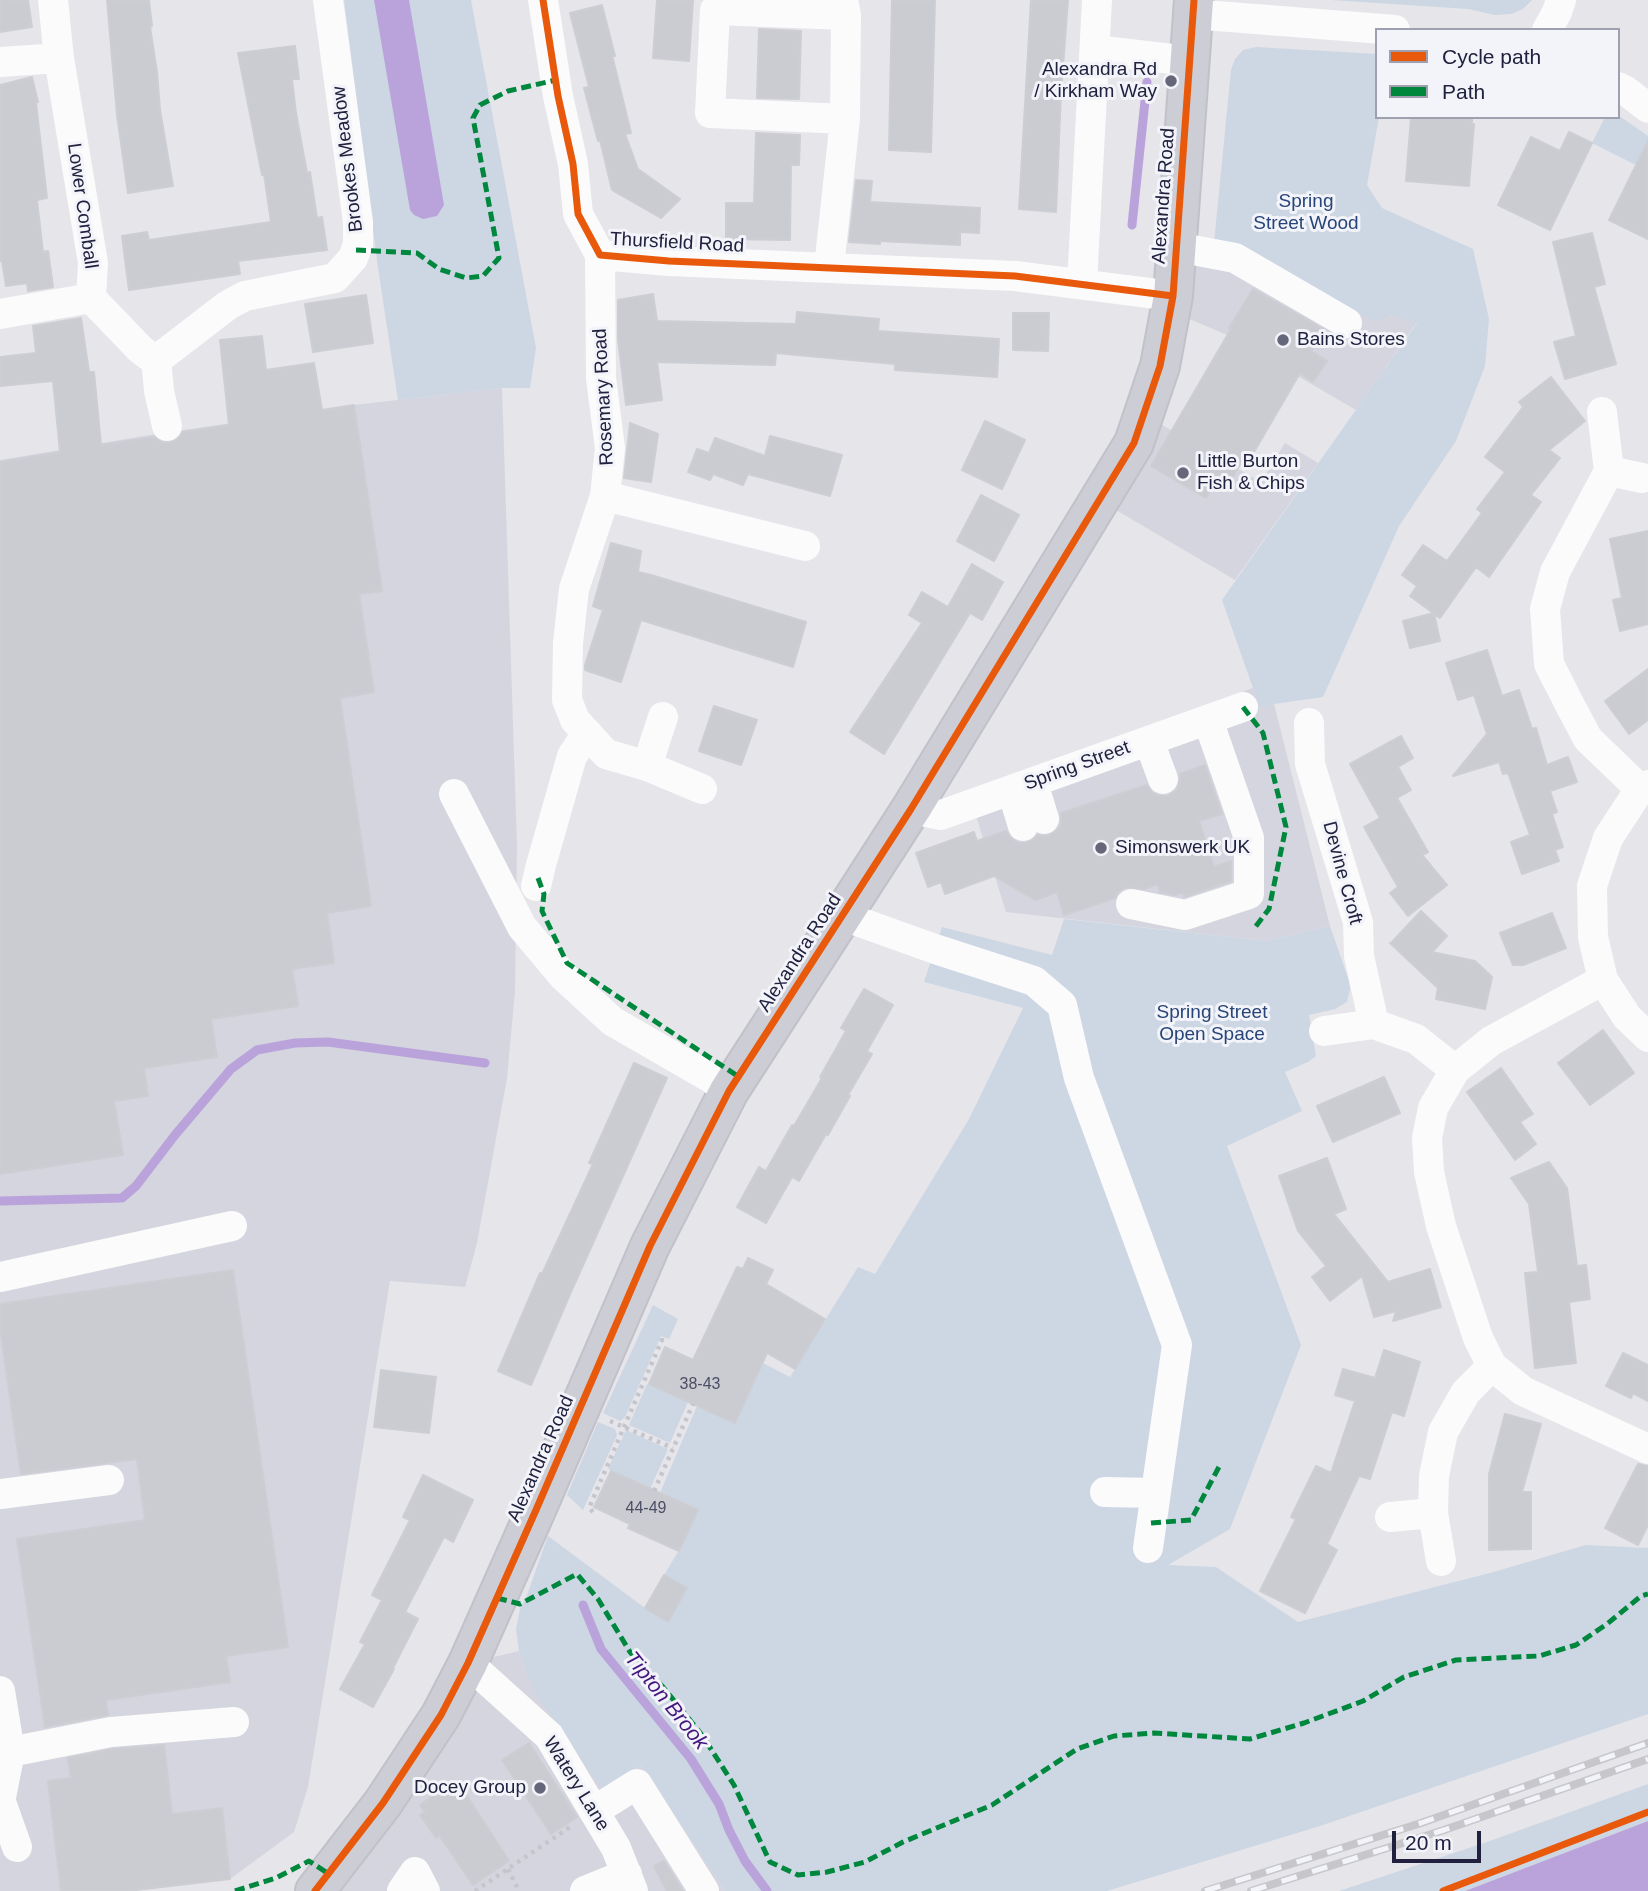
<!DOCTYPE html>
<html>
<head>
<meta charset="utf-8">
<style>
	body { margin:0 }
	#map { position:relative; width:1648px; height:1891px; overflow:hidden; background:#e5e5ea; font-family:Helvetica,sans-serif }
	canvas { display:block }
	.legend { position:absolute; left:1375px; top:28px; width:245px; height:91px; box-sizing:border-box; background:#f3f4f9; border:2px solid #9fa0af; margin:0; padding:9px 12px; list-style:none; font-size:21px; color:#21213f }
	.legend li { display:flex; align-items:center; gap:14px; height:35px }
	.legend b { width:35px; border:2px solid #9fa0af }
	.scale { position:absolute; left:1392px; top:1831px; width:89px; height:32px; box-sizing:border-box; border:4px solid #21213f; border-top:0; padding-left:9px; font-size:21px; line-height:24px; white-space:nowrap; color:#21213f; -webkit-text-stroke:5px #f3f4f9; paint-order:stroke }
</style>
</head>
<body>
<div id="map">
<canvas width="1648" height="1891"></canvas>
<ul class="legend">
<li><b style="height:9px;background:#e8590c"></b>Cycle path</li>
<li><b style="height:9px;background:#00873e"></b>Path</li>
</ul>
<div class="scale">20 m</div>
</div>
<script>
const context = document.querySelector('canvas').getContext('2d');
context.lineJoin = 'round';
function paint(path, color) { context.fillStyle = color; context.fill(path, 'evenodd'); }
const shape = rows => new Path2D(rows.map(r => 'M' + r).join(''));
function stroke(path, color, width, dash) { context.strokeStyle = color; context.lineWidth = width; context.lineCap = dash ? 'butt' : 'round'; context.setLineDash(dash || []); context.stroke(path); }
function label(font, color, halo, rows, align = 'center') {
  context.font = font + ' Helvetica,sans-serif'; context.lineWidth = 6; context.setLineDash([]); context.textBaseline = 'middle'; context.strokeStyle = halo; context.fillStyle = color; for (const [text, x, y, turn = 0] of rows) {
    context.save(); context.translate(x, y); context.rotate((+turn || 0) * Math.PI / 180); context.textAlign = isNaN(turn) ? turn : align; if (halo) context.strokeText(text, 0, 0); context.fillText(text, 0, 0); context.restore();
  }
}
paint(shape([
	[1177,238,1389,315,1417,322,1356,410,1227,335,1171,311],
	[502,388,517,846,515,990,507,1078,477,1243,465,1287,390,1281,308,1787,294,1832,230,1879,128,1891,0,1891,0,460,150,435,354,405],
	[1143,414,1261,482,1285,443,1318,463,1235,580,1099,500],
	[1253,688,1260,708,1274,704,1330,926,1266,941,1006,912,968,790],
	[519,1651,526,1672,605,1792,641,1766,725,1891,315,1891,468,1663]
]), '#d4d5de');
paint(shape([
	[344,0,471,0,536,348,530,388,502,388,398,400,377,261],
	[1331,0,1532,0,1523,9,1511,14,1495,15,1468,9],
	[1256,47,1377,54,1377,117,1379,117,1367,185,1382,208,1473,249,1489,319,1485,366,1456,441,1399,526,1323,697,1274,704,1260,708,1222,600,1417,323,1389,315,1377,322,1236,252,1214,243,1231,70,1235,59,1243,50],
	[1618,115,1648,136,1648,171,1592,143,1605,117,1618,117],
	[1064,919,1266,941,1330,926,1349,981,1350,989,1347,1002,1335,1009,1309,1015,1316,1056,1308,1062,1285,1072,1302,1111,1227,1146,1301,1345,1230,1529,1168,1565,1216,1567,1298,1622,1490,1573,1586,1545,1648,1548,1648,1714,1320,1826,1107,1891,725,1891,641,1766,604,1792,537,1696,526,1672,519,1651,516,1629,520,1609,527,1595,548,1536,645,1608,668,1621,687,1589,664,1575,681,1547,698,1511,660,1493,697,1406,735,1423,763,1363,790,1377,858,1267,875,1274,969,1119,1023,1008,924,982,942,927,1052,955],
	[653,1305,678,1319,669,1339,661,1336,625,1417,620,1421,603,1413],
	[647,1384,688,1402,670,1443,629,1425],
	[598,1422,615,1429,617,1435,583,1510,567,1495],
	[626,1430,668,1449,650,1489,608,1469],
	[1648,1784,1648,1821,1465,1891,1339,1891,1487,1842]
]), '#cdd7e4');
paint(shape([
	[374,0,409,0,444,205,437,216,423,219,414,215,410,210],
	[1648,1821,1648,1891,1465,1891]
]), '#baa3db');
stroke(shape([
	[1132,225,1147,82],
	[0,1201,122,1198,136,1186,175,1135,231,1069,257,1050,295,1043,328,1042,485,1063],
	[583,1605,601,1649,691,1759,719,1804,729,1830,745,1861,767,1891]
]), '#baa3db', 9);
const building = shape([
	[0,0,28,0,32,27,0,32,0,0],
	[107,0,149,0,152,26,150,27,157,72,160,110,173,186,128,193,117,115,107,0],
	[657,0,693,0,689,61,653,58,657,0],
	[892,0,935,0,931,152,889,150,892,0],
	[1031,0,1068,0,1061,92,1056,212,1019,209,1031,0],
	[602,5,615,56,612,55,631,133,625,134,638,169,680,199,661,218,612,190,600,140,598,141,584,88,589,87,570,13,602,5],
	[759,29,801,31,799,99,757,98,759,29],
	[295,46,299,79,292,79,296,113,307,173,310,172,317,218,322,217,327,250,238,261,240,274,129,290,122,236,147,232,149,240,271,222,264,174,262,175,238,53,295,46],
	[32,77,38,102,36,103,47,198,37,200,43,252,48,251,53,287,28,291,27,283,6,286,2,261,0,261,0,85,32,77],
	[1411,117,1472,117,1472,124,1474,124,1469,186,1406,181,1411,117],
	[1569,132,1592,143,1550,230,1498,205,1531,137,1560,151,1569,132],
	[756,133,800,135,799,165,791,165,790,240,726,239,726,203,754,203,756,133],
	[1648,141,1648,239,1609,220,1648,141],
	[856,180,872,181,870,202,980,208,979,233,960,232,960,245,880,241,880,244,849,242,856,180],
	[1592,233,1605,284,1594,287,1616,364,1565,379,1554,342,1576,336,1553,242,1592,233],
	[1253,289,1325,330,1311,351,1327,361,1313,382,1300,373,1247,464,1242,461,1227,487,1216,480,1206,498,1151,466,1231,329,1229,328,1253,289],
	[653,294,657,321,796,324,797,312,879,319,878,331,999,339,997,377,895,370,895,364,776,353,775,365,657,362,662,400,626,405,618,339,618,300,653,294],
	[366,295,373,343,313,352,305,304,366,295],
	[1013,313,1049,313,1048,351,1013,350,1013,313],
	[81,318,89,372,94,372,101,445,154,437,161,442,170,443,178,439,183,432,229,425,220,340,262,336,266,370,314,363,322,410,354,405,382,591,359,594,374,692,340,698,371,906,327,913,334,963,292,969,298,1006,211,1019,217,1057,144,1068,148,1096,114,1101,123,1155,0,1174,0,462,60,452,53,381,0,386,0,357,36,353,33,326,81,318],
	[1551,377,1585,421,1549,450,1560,458,1531,495,1541,502,1489,577,1476,567,1440,618,1410,596,1417,586,1402,575,1423,545,1447,561,1482,513,1477,509,1505,472,1485,457,1523,407,1519,402,1551,377],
	[985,421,1025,440,1002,489,962,470,985,421],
	[630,423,658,434,651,482,624,478,630,423],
	[770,436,842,455,830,496,748,474,743,485,713,474,710,480,688,472,697,449,709,453,715,438,765,456,770,436],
	[981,495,1019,515,994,561,957,541,981,495],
	[1648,531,1648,624,1620,631,1613,600,1622,598,1610,539,1648,531],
	[611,543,641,551,638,572,651,575,806,622,793,667,641,620,621,682,585,670,585,665,603,610,593,606,611,543],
	[972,564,1003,582,982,620,970,613,884,754,850,732,922,623,909,615,922,592,948,607,972,564],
	[1434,613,1440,641,1410,648,1403,621,1434,613],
	[1487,650,1502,696,1519,690,1532,729,1536,728,1547,765,1568,757,1577,782,1550,791,1557,812,1552,814,1563,847,1555,850,1559,861,1522,874,1511,842,1530,835,1508,773,1503,774,1499,762,1453,776,1487,734,1474,695,1458,700,1446,663,1487,650],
	[1648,669,1648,720,1629,734,1605,701,1648,669],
	[714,706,757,720,741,765,699,751,714,706],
	[1401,736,1413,758,1398,767,1411,790,1397,798,1428,852,1422,855,1447,885,1408,916,1390,893,1398,887,1364,827,1380,818,1350,764,1401,736],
	[1205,765,1222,814,1199,821,1214,867,1231,861,1231,881,1184,897,1183,892,1175,895,1160,892,1158,884,1144,889,1126,887,1118,892,1115,898,1064,915,1057,892,1035,900,994,876,945,894,941,882,928,887,916,853,974,832,977,841,1006,831,1012,839,1018,843,1027,843,1035,838,1038,835,1048,836,1056,831,1061,824,1061,813,1147,785,1152,793,1159,796,1168,796,1177,790,1180,781,1180,774,1205,765],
	[1421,911,1447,936,1432,952,1475,961,1492,977,1485,1009,1436,999,1438,988,1390,943,1391,943,1421,911],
	[1552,913,1566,948,1523,965,1513,965,1500,933,1552,913],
	[864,989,893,1005,867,1051,872,1054,848,1095,850,1096,828,1135,826,1134,799,1181,792,1177,766,1223,737,1207,759,1167,766,1171,792,1125,794,1126,822,1078,820,1077,846,1031,841,1028,864,989],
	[1603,1030,1634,1073,1590,1105,1558,1063,1603,1030],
	[634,1063,667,1078,571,1292,531,1385,498,1371,540,1273,542,1274,593,1164,589,1163,634,1063],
	[1501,1068,1533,1114,1520,1122,1536,1144,1515,1160,1467,1092,1501,1068],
	[1384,1077,1400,1113,1333,1142,1317,1106,1384,1077],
	[1327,1158,1346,1209,1334,1214,1388,1282,1430,1269,1441,1307,1393,1321,1396,1311,1374,1317,1362,1276,1330,1301,1312,1277,1326,1266,1298,1231,1279,1176,1327,1158],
	[1549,1162,1567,1188,1577,1266,1586,1265,1590,1299,1569,1302,1576,1363,1535,1368,1525,1273,1538,1272,1529,1204,1511,1178,1549,1162],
	[748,1258,773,1270,766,1284,825,1319,795,1369,767,1353,735,1423,649,1384,665,1347,693,1360,737,1267,743,1269,748,1258],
	[233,1270,288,1647,226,1656,230,1682,106,1700,108,1715,45,1727,17,1539,145,1520,137,1459,21,1474,0,1327,0,1304,233,1270],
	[1384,1350,1420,1362,1404,1416,1392,1412,1370,1479,1359,1476,1327,1544,1337,1550,1305,1613,1260,1591,1296,1519,1291,1517,1316,1466,1331,1473,1355,1401,1335,1395,1343,1369,1375,1378,1384,1350],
	[1623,1353,1648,1365,1648,1401,1633,1393,1631,1398,1606,1386,1623,1353],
	[381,1370,436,1377,429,1433,374,1427,381,1370],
	[1505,1414,1541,1424,1522,1492,1531,1492,1531,1549,1489,1550,1489,1474,1505,1414],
	[1638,1464,1648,1466,1648,1525,1638,1545,1605,1528,1638,1464],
	[611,1471,698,1510,679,1551,628,1528,630,1524,594,1507,611,1471],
	[423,1475,473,1500,453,1542,444,1537,405,1612,418,1619,393,1668,394,1669,373,1707,340,1689,365,1644,360,1642,382,1600,372,1595,410,1520,403,1517,423,1475],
	[664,1575,687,1588,668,1622,645,1608,664,1575],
	[529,1743,577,1817,551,1834,502,1760,529,1743],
	[164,1745,172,1814,222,1808,230,1879,128,1891,61,1891,48,1781,71,1778,68,1758,113,1749,164,1745],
	[453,1788,461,1800,467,1796,509,1861,473,1885,439,1835,436,1838,420,1815,425,1812,420,1805,439,1791,442,1795,453,1788],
	[664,1861,683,1891,667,1891,654,1866,664,1861]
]);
paint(building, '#cbccd2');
stroke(building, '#cdced3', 2);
const major = shape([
	[315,1891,383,1803,441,1715,468,1663,536,1510,650,1246,729,1091,911,809,1134,443,1160,366,1173,296,1194,0]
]);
stroke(major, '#c1c1ca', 42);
stroke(shape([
	[610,1421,673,1448],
	[654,1491,693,1404],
	[593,1512,589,1508,624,1427,662,1340,667,1343],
	[508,1869,519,1891],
	[475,1891,570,1827]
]), '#c5c5cd', 4.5, [3.5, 5]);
stroke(shape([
	[53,0,59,58,93,263,91,298,140,349,149,356,156,358,159,391,167,426],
	[543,0,558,96,573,164,578,214,600,255,669,261,1015,276,1173,296],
	[1192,14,1395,30],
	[1547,30,1557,12,1561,0],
	[1095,50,1189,61],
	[0,62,59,58],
	[1618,87,1626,91,1648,108],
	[845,119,710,113,715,10,846,15],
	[1177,247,1235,258,1347,323],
	[600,255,601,378,610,448,605,496,574,589,568,643,567,700,575,720,606,754,647,766,702,789],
	[829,267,845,119,846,15,843,0],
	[1082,284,1097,0],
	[0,314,91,298],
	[156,358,163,355,228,305,245,296,335,278,353,258,358,244,358,222,328,0],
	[1602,412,1609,471],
	[605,496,805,546],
	[1309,723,1310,764,1358,922,1359,956,1374,1024],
	[1149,741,1163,779],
	[647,766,663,717],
	[1033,783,1044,819],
	[1648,785,1640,789,1608,838,1592,886,1593,937,1603,980,1627,1017,1648,1037],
	[1640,789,1588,739,1572,709,1549,664,1545,609,1555,572,1609,471,1642,478],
	[1012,790,1023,826],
	[454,794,522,927,564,977,612,1021,709,1077,729,1091],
	[911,809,941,815,1243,707],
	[536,886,541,865,572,756,587,733],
	[1131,904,1185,915,1249,894,1249,838,1208,720],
	[843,916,935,949,1034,981,1062,1005,1079,1078,1177,1345,1148,1548],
	[1603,980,1491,1041,1455,1070,1433,1108,1427,1138,1429,1172,1441,1226,1478,1338,1492,1366,1523,1391,1648,1449],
	[1324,1031,1374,1024,1416,1039,1455,1070],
	[0,1277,232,1226],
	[1105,1492,1155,1493],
	[0,1494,109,1480],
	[1390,1517,1433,1513],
	[1441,1561,1433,1513,1434,1476,1443,1432,1466,1392,1492,1366],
	[468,1663,549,1736,616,1848,633,1891],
	[0,1691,10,1752,0,1802],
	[10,1752,111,1732,234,1722],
	[1,1802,17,1847],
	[594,1811,637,1784,704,1891],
	[402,1891,415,1872,425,1891],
	[585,1891,627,1874]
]), '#fbfbfc', 30);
stroke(major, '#cdcdd6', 38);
const rail = shape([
	[1205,1891,1421,1823,1648,1743],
	[1251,1891,1444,1830,1648,1759]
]);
stroke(rail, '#c6c6cb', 8);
stroke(rail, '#f3f4f9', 5, [16]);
stroke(shape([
	[356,250,417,253,439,269,466,278,483,276,499,258,473,118,480,105,508,91,556,80],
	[1243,707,1263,733,1286,827,1269,909,1253,930],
	[538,878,544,894,542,911,567,963,739,1077],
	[1151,1523,1191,1520,1221,1463],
	[497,1598,520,1604,577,1574,598,1599,630,1652,663,1687,702,1735,734,1785,770,1862,798,1875,827,1872,865,1862,903,1842,992,1805,1077,1749,1114,1736,1154,1733,1250,1739,1304,1723,1363,1701,1404,1677,1456,1660,1539,1656,1576,1645,1607,1624,1641,1596,1648,1594],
	[235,1891,276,1878,309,1861,329,1874]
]), '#00873e', 5, [10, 5]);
stroke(shape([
	[543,0,558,96,573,164,578,214,600,255,669,261,1015,276,1173,296],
	[315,1891,383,1803,441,1715,468,1663,536,1510,650,1246,729,1091,911,809,1134,443,1160,366,1173,296,1194,0],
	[1443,1891,1648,1812]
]), '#e8590c', 7);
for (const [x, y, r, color] of [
	[1171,81,7,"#66667b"],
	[1283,340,7,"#66667b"],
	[1183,473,7,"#66667b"],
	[1101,848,7,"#66667b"],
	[540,1788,7,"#66667b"]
]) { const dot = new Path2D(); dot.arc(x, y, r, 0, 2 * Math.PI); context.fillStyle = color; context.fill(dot); stroke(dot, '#f3f4f9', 2.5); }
label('16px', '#4d4e65', null, [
	["38-43",700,1385],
	["44-49",646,1509]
]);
label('19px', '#21213f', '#f3f4f9', [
	["Alexandra Rd",1157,70,"right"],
	["/ Kirkham Way",1157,92,"right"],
	["Bains Stores",1297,340],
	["Little Burton",1197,462],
	["Fish & Chips",1197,484],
	["Simonswerk UK",1115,848],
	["Docey Group",526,1788,"right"]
], 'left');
label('19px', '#21213f', '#f3f4f9', [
	["Brookes Meadow",348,159,-97],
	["Alexandra Road",1164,196,-86],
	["Lower Comball",82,206,82],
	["Thursfield Road",677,243,3],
	["Rosemary Road",604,397,-93],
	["Spring Street",1077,766,-20],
	["Devine Croft",1342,873,75],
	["Alexandra Road",800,953,-57],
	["Alexandra Road",541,1459,-66],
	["Watery Lane",576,1784,58]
]);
label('19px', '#284579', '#f3f4f9', [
	["Spring",1306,202],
	["Street Wood",1306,224],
	["Spring Street",1212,1013],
	["Open Space",1212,1035]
]);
label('italic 21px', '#44177f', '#f3f4f9', [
	["Tipton Brook",666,1701,51]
]);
</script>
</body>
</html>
